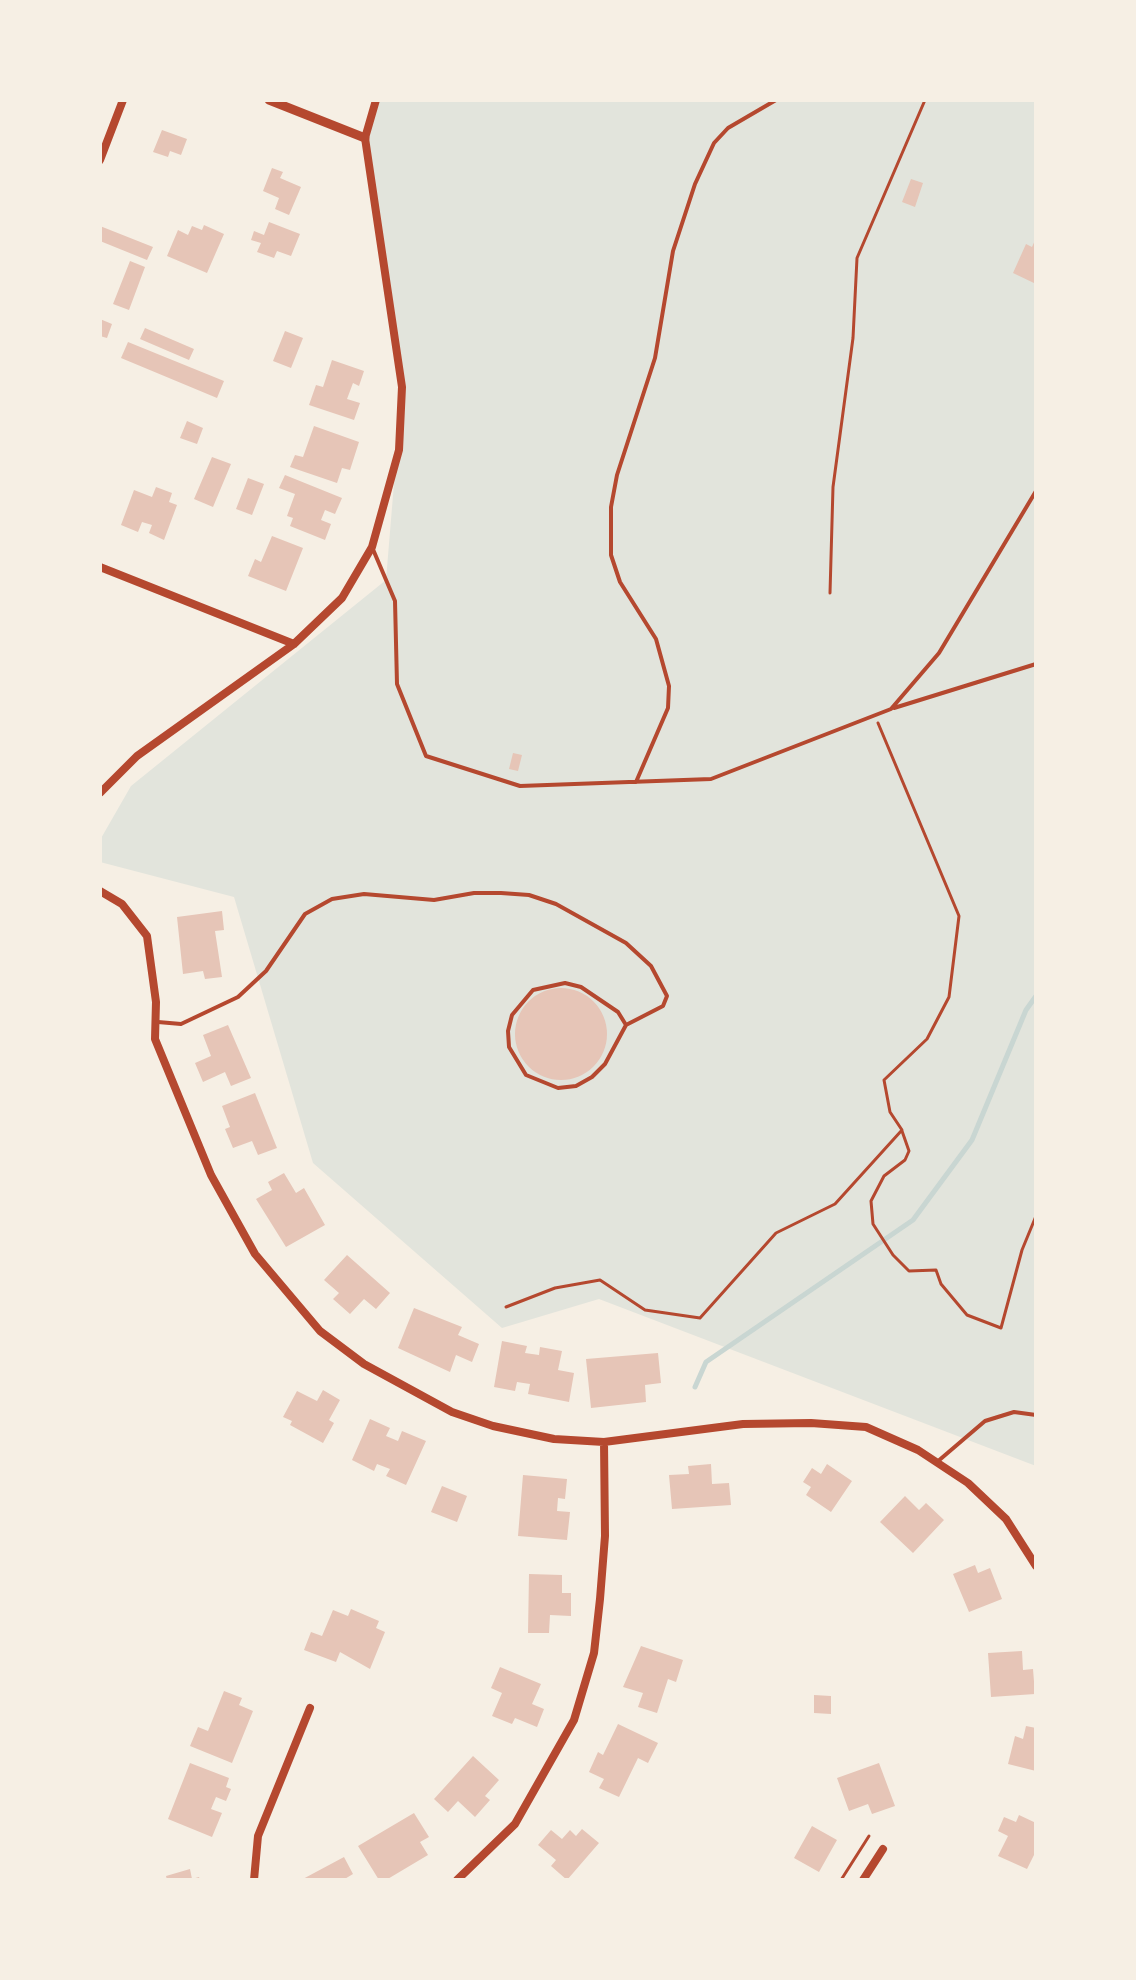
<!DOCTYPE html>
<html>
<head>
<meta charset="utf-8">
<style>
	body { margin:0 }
	#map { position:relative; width:1136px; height:1980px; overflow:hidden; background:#f6efe4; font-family:Lato,sans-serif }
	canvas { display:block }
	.frame { position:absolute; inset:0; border:102px solid #f6efe4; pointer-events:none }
</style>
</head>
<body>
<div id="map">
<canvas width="1136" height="1980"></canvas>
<div class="frame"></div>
</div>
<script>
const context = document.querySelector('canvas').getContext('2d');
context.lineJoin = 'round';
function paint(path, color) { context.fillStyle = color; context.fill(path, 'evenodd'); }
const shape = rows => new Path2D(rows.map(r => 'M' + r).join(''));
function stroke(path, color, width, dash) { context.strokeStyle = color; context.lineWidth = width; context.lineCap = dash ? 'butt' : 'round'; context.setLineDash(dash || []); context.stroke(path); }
paint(shape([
	[376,100,1036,100,1036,1466,599,1299,502,1328,313,1163,234,897,100,862,100,840,131,786,386,580,402,387,365,138]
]), '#e2e4dc');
stroke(shape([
	[695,1387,706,1362,913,1220,972,1140,1026,1010,1036,996]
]), '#c9d6d2', 5);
paint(shape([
	[162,130,187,139,181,155,170,151,168,157,153,152],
	[272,168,283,172,280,178,301,187,289,215,275,209,279,198,263,191],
	[911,179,923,183,915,207,902,202],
	[269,222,300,234,291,256,277,251,274,258,257,252,261,243,251,240,254,231,264,235],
	[204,225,224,234,207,273,167,256,178,230,188,235,192,226,202,230],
	[100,226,153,247,147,260,100,241],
	[1036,238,1036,284,1013,273,1026,244,1032,247],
	[130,261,145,267,129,310,113,304],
	[100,319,112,324,107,338,100,336],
	[145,328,194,349,189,360,140,339],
	[285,331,303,338,291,368,273,361],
	[128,342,224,381,217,398,121,358],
	[332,360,364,371,359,386,353,383,347,399,360,403,354,420,309,405,316,385,323,387],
	[187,421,203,428,197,444,180,438],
	[314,426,359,442,350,470,342,468,337,483,290,467,295,455,303,457],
	[212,457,231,464,213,507,194,499],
	[285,475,342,498,335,514,325,510,321,520,331,524,325,540,290,526,293,518,287,516,295,494,279,488],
	[248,478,264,484,252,515,236,509],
	[156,487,172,493,169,502,177,505,164,540,149,533,152,525,142,522,138,532,121,525,134,490,152,497],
	[272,536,303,548,286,591,248,576,255,559,261,562],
	[513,753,522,755,518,771,509,769],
	[222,911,224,930,215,931,222,977,205,979,203,971,183,974,177,917],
	'515 1034a46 46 0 1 1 92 0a46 46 0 1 1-92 0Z',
	[228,1025,251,1078,231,1086,225,1072,203,1082,195,1063,211,1056,203,1035],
	[255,1093,277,1148,258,1155,252,1141,233,1148,225,1129,230,1127,222,1106],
	[284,1173,296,1193,304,1188,325,1225,286,1247,256,1199,272,1190,268,1182],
	[347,1255,390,1293,376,1309,364,1299,350,1314,333,1299,339,1293,324,1280],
	[414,1308,462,1327,458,1335,479,1344,472,1362,456,1355,450,1372,398,1348],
	[502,1341,527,1346,525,1353,539,1355,540,1347,562,1351,558,1370,574,1373,569,1402,528,1394,530,1384,517,1382,515,1391,494,1387],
	[658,1353,661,1383,645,1385,646,1402,591,1408,586,1359],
	[323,1390,340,1400,329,1420,334,1423,323,1443,290,1425,292,1421,283,1417,297,1391,317,1401],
	[370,1419,390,1428,386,1436,398,1441,402,1431,426,1441,406,1485,386,1476,390,1469,377,1464,374,1471,352,1460],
	[711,1464,712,1484,729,1483,731,1505,672,1509,669,1475,689,1474,688,1466],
	[827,1464,852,1481,831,1512,806,1495,811,1487,803,1482,812,1468,821,1474],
	[523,1475,567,1479,565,1499,558,1498,557,1511,570,1512,567,1540,518,1536],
	[442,1486,467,1496,457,1522,431,1512],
	[905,1496,919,1510,926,1503,944,1520,913,1553,880,1522],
	[975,1565,978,1573,990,1568,1002,1599,969,1612,953,1574],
	[529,1574,562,1575,562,1593,571,1593,571,1616,550,1615,549,1633,528,1633],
	[351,1609,379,1621,376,1628,385,1632,370,1669,340,1652,336,1662,304,1650,311,1632,322,1636,333,1610,348,1616],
	[641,1646,683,1660,676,1682,668,1679,657,1713,638,1707,643,1693,623,1687],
	[1022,1651,1023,1670,1033,1669,1035,1694,991,1697,988,1653],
	[500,1667,541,1684,532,1704,544,1709,537,1727,515,1718,512,1724,492,1716,502,1693,491,1688],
	[224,1691,242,1698,239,1705,253,1711,232,1763,190,1746,198,1727,208,1731],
	[814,1695,831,1696,831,1714,814,1713],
	[618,1724,658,1743,648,1763,638,1758,619,1797,599,1788,604,1779,589,1772,598,1752,603,1755],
	[1026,1726,1036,1728,1036,1771,1008,1764,1015,1736,1023,1739],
	[473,1756,499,1780,485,1796,490,1800,475,1817,458,1801,448,1812,434,1799],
	[190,1763,229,1778,226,1787,231,1789,226,1801,216,1797,211,1809,222,1813,212,1837,168,1819],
	[879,1763,895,1806,872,1814,868,1804,849,1811,837,1778],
	[414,1813,429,1837,420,1842,428,1855,386,1880,379,1880,358,1846],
	[1019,1815,1036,1823,1036,1851,1027,1869,998,1856,1008,1836,998,1831,1004,1817,1016,1822],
	[812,1826,837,1840,819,1872,794,1858],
	[582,1829,599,1843,567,1880,551,1866,556,1860,538,1845,551,1830,562,1839,570,1830,576,1836],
	[344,1857,353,1874,343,1880,301,1880],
	[190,1869,192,1879,199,1877,200,1880,167,1880,166,1876]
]), '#e6c5b7');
stroke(shape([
	[830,593,833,487,853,338,857,258,925,100],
	[902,1131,909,1151,905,1160,884,1176,871,1201,873,1224,893,1255,909,1271,936,1270,941,1284,967,1315,1001,1328,1022,1250,1036,1216],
	[506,1307,555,1288,600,1280,645,1310,700,1318,776,1233,835,1204,902,1130,890,1112,884,1080,927,1039,949,997,959,916,878,723],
	[841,1880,869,1836]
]), '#b5482f', 3);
stroke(shape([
	[372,547,395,601,397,684,426,756,520,786,711,779,891,709,939,653,1036,491],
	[894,708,1036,664],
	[636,782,668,708,669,686,656,639,620,582,611,555,611,507,617,475,655,358,673,251,695,184,714,143,728,128,776,100],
	[565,983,581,987,618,1012,626,1025,605,1064,592,1077,576,1086,558,1088,526,1075,509,1047,508,1031,512,1015,533,990,565,983],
	[158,1022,181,1024,238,997,266,971,305,914,332,899,364,894,434,900,474,893,501,893,529,895,556,904,626,943,651,966,667,996,663,1006,626,1025],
	[937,1462,985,1421,1014,1412,1036,1415]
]), '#b5482f', 4);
stroke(shape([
	[100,160,123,100],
	[100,567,294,644],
	[100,793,137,756,294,644,342,598,372,547,399,450,402,387,365,138,376,100],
	[100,891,122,904,147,936,156,1002,155,1039,211,1175,255,1254,320,1331,364,1364,452,1412,493,1426,554,1439,604,1442,743,1424,811,1423,866,1427,918,1450,968,1483,1006,1519,1036,1566],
	[254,1880,258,1836,310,1708],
	[457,1880,515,1824,574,1720,594,1653,600,1599,605,1536,604,1442],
	[863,1880,883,1849]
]), '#b5482f', 8);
stroke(shape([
	[269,100,365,138]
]), '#b5482f', 9);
</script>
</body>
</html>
